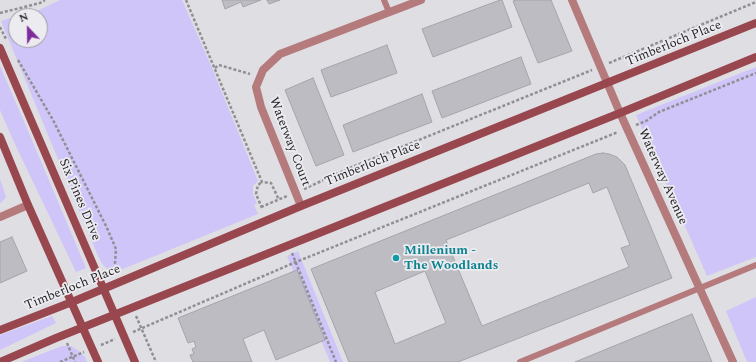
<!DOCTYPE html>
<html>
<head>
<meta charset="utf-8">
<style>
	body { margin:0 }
	#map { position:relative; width:756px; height:362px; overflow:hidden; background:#dfdee3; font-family:Spectral,serif }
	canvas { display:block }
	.north { position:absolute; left:8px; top:8px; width:40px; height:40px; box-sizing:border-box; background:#ecebf0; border:1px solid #9c9ca0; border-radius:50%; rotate:338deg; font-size:11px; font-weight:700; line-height:16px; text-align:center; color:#252527 }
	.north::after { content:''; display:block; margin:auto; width:14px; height:18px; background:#7d2b9b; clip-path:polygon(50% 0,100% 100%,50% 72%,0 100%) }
</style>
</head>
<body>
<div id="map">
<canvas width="756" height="362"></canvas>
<div class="north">N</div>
</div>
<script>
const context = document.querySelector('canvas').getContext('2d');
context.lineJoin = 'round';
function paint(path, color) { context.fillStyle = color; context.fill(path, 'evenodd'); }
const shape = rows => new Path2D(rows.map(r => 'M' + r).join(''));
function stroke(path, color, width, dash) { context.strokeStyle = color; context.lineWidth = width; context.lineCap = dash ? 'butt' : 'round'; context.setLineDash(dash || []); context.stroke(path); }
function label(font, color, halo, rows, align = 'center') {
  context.font = font + ' Spectral,serif'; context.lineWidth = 3.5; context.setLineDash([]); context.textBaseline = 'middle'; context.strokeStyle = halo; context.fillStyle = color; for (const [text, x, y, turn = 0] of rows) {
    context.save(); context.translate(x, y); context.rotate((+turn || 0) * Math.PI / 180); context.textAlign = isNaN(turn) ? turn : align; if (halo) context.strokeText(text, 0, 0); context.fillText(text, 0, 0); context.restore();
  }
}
paint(shape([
	[60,0,182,0,212,68,258,181,253,186,253,194,257,204,254,205,258,214,118,271,109,270,103,265,98,256,1,21,16,16,16,40,40,40,40,16,18,16,39,10],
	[0,66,29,133,86,268,76,272,13,140,0,110],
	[756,67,756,257,707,276,636,115],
	[0,179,6,197,1,203,0,203],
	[298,251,343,362,330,362,287,256],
	[756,297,756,362,747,362,726,311],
	[52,316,56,323,0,350,0,335],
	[62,346,71,346,79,351,85,357,87,362,21,362]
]), '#d0c5f9');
const building = shape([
	[222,0,261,0,243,7,241,2,225,9,222,0],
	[267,0,280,0,269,4,267,0],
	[500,0,502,0,512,27,433,57,422,29,500,0],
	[516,0,551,0,572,51,538,63,513,1,516,0],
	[387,45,397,73,331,97,321,70,387,45],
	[521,57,531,84,442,118,432,91,521,57],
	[313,78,344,155,316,166,285,90,313,78],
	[422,94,432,122,353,152,343,125,422,94],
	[603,153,609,154,617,157,625,165,672,278,458,362,349,362,311,269,596,154,603,153],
	[589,183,593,193,607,187,630,245,621,248,629,267,482,326,446,240,589,183],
	[425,271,446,323,395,344,375,292,425,271],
	[12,237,27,271,0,283,0,242,12,237],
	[297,270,325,340,276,360,264,330,243,339,252,362,193,362,190,355,194,354,192,349,196,347,194,341,188,343,178,318,297,270],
	[692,314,712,362,575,362,692,314]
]);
paint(building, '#bdbcc2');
stroke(building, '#a5a4a9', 1);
stroke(shape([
	[186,0,262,182,271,183,279,200],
	[0,13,40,3,45,0],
	[0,27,6,39],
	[18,60,53,120,107,228,116,249,115,263,119,272],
	[609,63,756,2],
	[215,68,219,65,250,74],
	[636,125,646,121,659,112,756,73],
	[304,189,352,167,592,70],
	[261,207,287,196],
	[262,208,256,194,258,185,262,182],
	[292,253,336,362],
	[136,316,156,362],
	[133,332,296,262,618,132],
	[67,343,75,362],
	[101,345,115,339],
	[60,362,84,352]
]), '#909094', 2.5, [3, 2]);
stroke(shape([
	[384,0,389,12],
	[520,362,756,265]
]), '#b47a7c', 6);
stroke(shape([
	[572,0,620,113,733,362],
	[301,206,261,107,256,87,263,70,280,54,421,0],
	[0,217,28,205]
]), '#b47a7c', 8);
stroke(shape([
	[0,48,135,362],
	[0,137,28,205,98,362],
	[0,330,72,302,301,206,756,23],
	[0,362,56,338,620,113,756,57]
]), '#99474e', 8);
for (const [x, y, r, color] of [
	[396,258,4,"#0f9aa8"]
]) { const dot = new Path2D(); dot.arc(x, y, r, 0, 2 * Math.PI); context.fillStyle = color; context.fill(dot); stroke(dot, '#ecebf0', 1.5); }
label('13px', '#252527', '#ecebf0', [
	["Timberloch Place",674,44,-22],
	["Waterway Court",289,142,69],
	["Timberloch Place",373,164,-22],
	["Waterway Avenue",662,177,66],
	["Six Pines Drive",79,200,67],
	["Timberloch Place",73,288,-22]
]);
label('bold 13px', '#0d838f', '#ecebf0', [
	["Millenium -",404,251],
	["The Woodlands",404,266]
], 'left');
</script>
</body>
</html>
